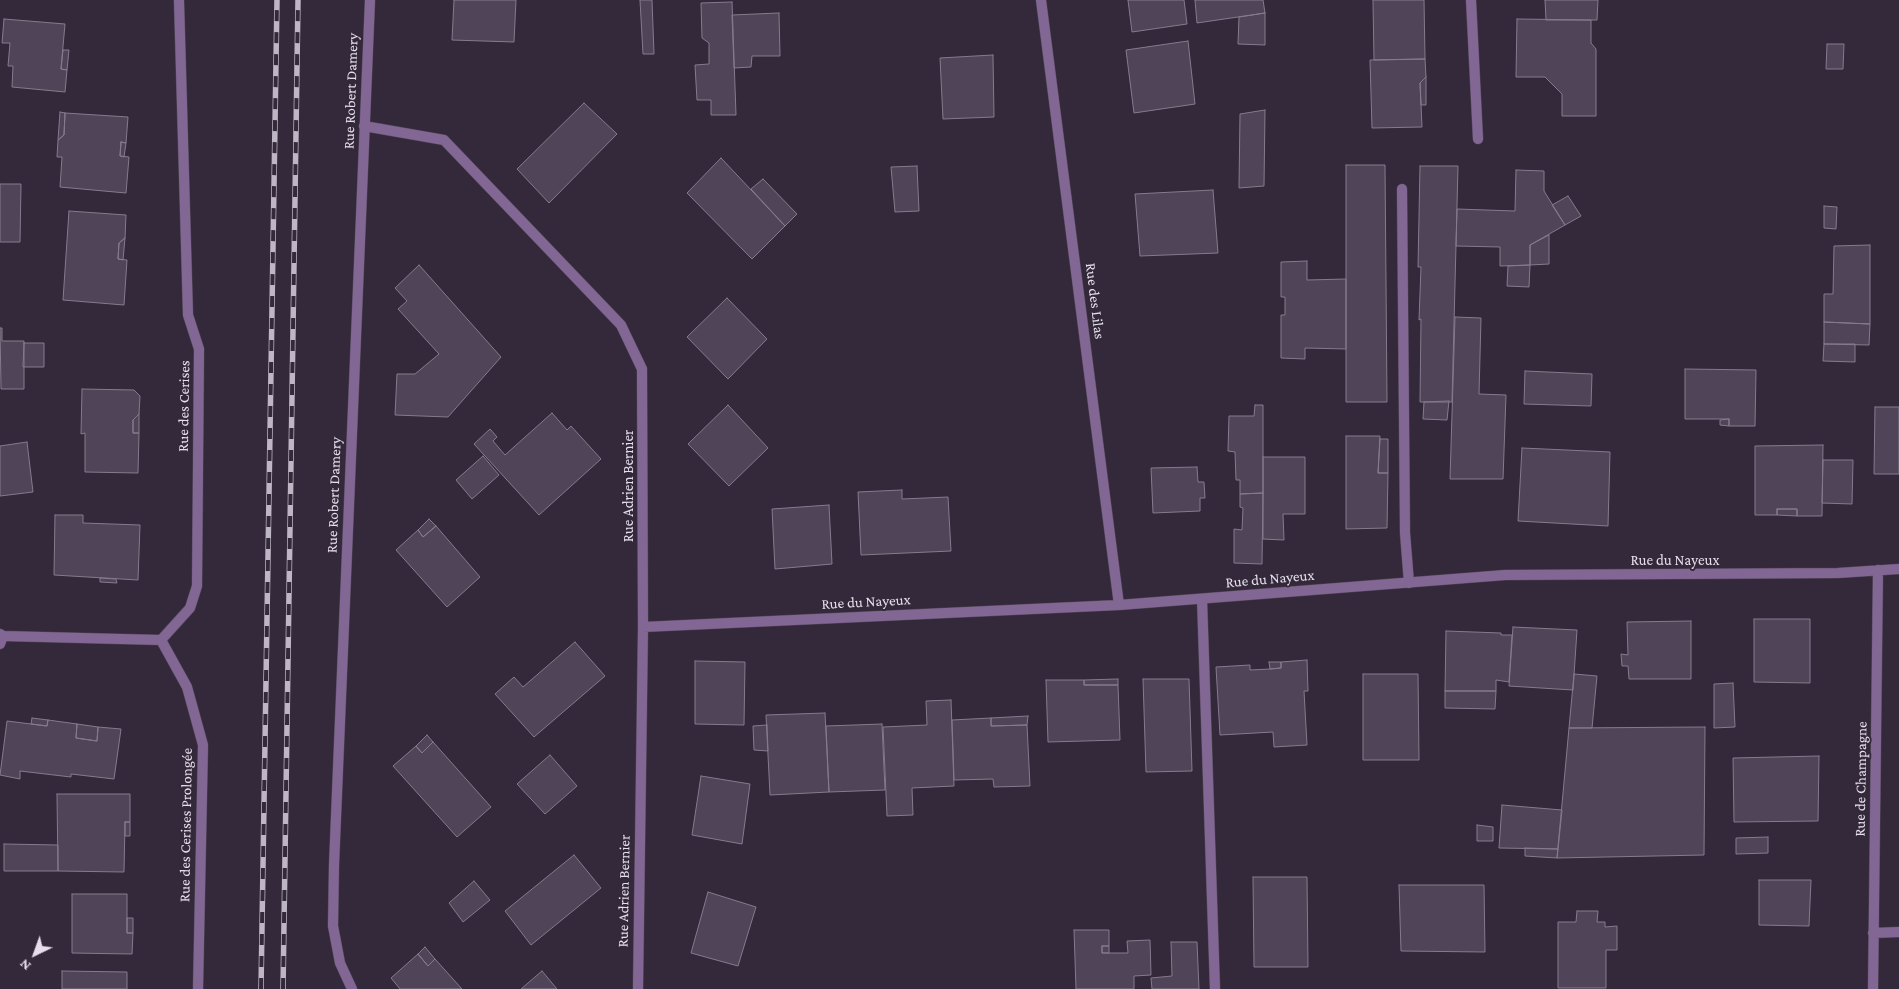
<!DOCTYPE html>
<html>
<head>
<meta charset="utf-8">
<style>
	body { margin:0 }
	#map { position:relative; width:1899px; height:989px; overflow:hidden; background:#34293b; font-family:"Crimson Pro",serif }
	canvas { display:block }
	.north { position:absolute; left:10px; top:929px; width:50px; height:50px; -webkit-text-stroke:4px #34293b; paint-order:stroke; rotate:222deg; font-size:14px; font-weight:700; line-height:20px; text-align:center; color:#e6dfeb }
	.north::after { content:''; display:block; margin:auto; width:18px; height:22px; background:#e6dfeb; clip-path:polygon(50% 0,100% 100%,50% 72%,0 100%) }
</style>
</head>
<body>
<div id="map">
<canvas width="1899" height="989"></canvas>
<div class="north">N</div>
</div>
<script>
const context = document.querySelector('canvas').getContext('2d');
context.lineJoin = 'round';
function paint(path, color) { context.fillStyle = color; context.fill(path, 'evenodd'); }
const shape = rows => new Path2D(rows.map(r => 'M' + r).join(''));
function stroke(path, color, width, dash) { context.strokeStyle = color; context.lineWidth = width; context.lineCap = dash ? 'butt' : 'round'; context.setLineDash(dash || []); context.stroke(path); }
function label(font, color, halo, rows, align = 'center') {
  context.font = font + ' "Crimson Pro",serif'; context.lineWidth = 4; context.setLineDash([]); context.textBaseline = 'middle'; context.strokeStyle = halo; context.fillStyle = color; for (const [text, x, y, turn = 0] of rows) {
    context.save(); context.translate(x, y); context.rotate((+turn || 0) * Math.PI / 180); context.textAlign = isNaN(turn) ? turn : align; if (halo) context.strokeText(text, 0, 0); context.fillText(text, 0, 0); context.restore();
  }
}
const building = shape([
	[454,0,516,0,514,42,452,40,454,0],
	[640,0,652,0,654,54,643,54,640,0],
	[1128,0,1184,0,1187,24,1132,32,1128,0],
	[1195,0,1263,0,1265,13,1197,23,1195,0],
	[1373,0,1424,0,1425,59,1374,60,1373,0],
	[1545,0,1598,0,1597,20,1546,20,1545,0],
	[732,2,736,115,711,115,711,100,697,100,695,65,709,64,709,43,702,38,701,3,732,2],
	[779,13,780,56,752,56,751,67,734,68,732,15,779,13],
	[1265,13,1265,45,1238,44,1239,17,1265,13],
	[4,19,65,24,61,69,67,70,65,92,12,87,13,66,8,66,10,43,2,43,4,19],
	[1517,19,1591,20,1591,43,1596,49,1596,116,1562,116,1562,94,1545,77,1516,77,1517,19],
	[1188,41,1195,104,1134,113,1126,50,1188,41],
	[1827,44,1844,44,1843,69,1826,69,1827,44],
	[63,50,69,50,67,70,61,69,63,50],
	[993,55,994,117,943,119,940,58,993,55],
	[1425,59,1426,77,1420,83,1422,127,1372,128,1370,60,1425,59],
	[1426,77,1426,105,1421,105,1420,83,1426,77],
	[584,103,617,134,549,203,517,169,584,103],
	[1265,110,1264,186,1239,188,1240,114,1265,110],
	[60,112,65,113,64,135,58,140,60,112],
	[65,113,128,117,126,143,121,142,120,156,129,157,126,193,60,187,62,157,57,157,58,140,64,135,65,113],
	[121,142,126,143,124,157,120,156,121,142],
	[721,158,785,226,752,259,687,193,721,158],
	[1346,165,1385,165,1387,402,1346,402,1346,165],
	[917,166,919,211,895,212,891,167,917,166],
	[1420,166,1458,166,1452,402,1420,402,1421,319,1419,320,1421,267,1418,267,1420,166],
	[1516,170,1544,171,1544,191,1565,225,1530,245,1530,265,1500,266,1500,247,1456,246,1457,209,1515,211,1516,170],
	[763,179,797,214,785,226,751,189,763,179],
	[0,184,21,184,20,242,0,242,0,184],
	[1213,190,1218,253,1140,256,1135,194,1213,190],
	[1568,196,1581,216,1565,225,1552,205,1568,196],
	[1824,206,1837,207,1836,229,1824,228,1824,206],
	[69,211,126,215,125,238,119,243,118,259,127,260,124,305,63,300,69,211],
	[1549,235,1549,264,1530,265,1530,245,1549,235],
	[125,238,123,260,118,259,119,243,125,238],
	[1870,245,1870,324,1824,322,1824,294,1833,294,1834,246,1870,245],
	[1307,261,1307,280,1346,279,1346,349,1305,348,1305,359,1281,358,1281,315,1285,315,1285,297,1281,297,1281,262,1307,261],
	[419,265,501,357,448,417,395,415,397,374,415,374,439,354,398,309,407,301,395,288,419,265],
	[1530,265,1529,287,1507,286,1508,266,1530,265],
	[727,298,767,339,728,379,687,337,727,298],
	[1455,317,1481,318,1479,394,1506,395,1503,479,1450,479,1455,317],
	[1824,322,1870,324,1869,345,1824,344,1824,322],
	[0,328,2,328,2,341,24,341,24,389,1,389,0,328],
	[24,343,44,343,44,367,23,367,24,343],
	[1824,344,1855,344,1855,362,1823,361,1824,344],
	[1685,369,1756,370,1755,426,1729,426,1729,419,1685,419,1685,369],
	[1525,371,1592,374,1591,406,1524,404,1525,371],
	[82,389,134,390,140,396,139,414,133,420,133,433,139,433,138,473,85,472,85,433,81,434,82,389],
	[1449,401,1447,420,1423,419,1424,402,1449,401],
	[728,405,768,448,729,486,688,444,728,405],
	[1255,405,1263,405,1263,493,1240,494,1240,480,1236,480,1235,452,1228,451,1229,416,1254,416,1255,405],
	[1875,407,1899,407,1899,474,1874,474,1875,407],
	[552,413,567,430,571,426,601,459,539,515,474,444,490,429,497,437,493,441,505,455,552,413],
	[139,414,139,433,133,433,133,420,139,414],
	[1729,419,1729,426,1720,425,1720,420,1729,419],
	[1346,436,1380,436,1378,473,1388,473,1387,528,1346,529,1346,436],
	[1380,439,1388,439,1388,473,1378,473,1380,439],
	[27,442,33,492,0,496,0,446,27,442],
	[1823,445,1822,516,1797,516,1797,509,1777,509,1777,515,1755,515,1755,446,1823,445],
	[1522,448,1610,452,1608,526,1518,521,1522,448],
	[483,456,499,475,472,499,456,480,483,456],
	[1263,457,1305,457,1305,514,1283,514,1284,540,1263,539,1263,457],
	[1823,460,1853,460,1852,504,1822,503,1823,460],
	[1197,467,1198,482,1204,482,1205,498,1200,498,1200,511,1153,513,1151,468,1197,467],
	[902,490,902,499,948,497,951,551,861,555,858,492,902,490],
	[1263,493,1262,564,1234,563,1234,529,1242,530,1243,508,1240,507,1240,494,1263,493],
	[829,505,832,564,775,569,772,509,829,505],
	[1777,509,1797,509,1797,516,1777,515,1777,509],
	[55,515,83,515,83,523,140,525,138,580,54,575,55,515],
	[429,519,436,526,423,537,418,530,429,519],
	[436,526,480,577,447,607,396,550,418,530,423,537,436,526],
	[100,578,116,579,117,583,100,582,100,578],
	[1754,619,1810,619,1810,683,1754,682,1754,619],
	[1691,621,1691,679,1629,679,1628,666,1622,666,1621,654,1628,655,1627,622,1691,621],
	[1513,627,1577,630,1573,690,1509,686,1513,627],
	[1446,631,1501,633,1501,635,1512,635,1509,682,1496,680,1496,691,1445,691,1446,631],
	[575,642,605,676,534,737,495,694,514,677,523,687,575,642],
	[1307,660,1308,691,1304,691,1307,745,1274,747,1273,732,1220,735,1216,667,1250,665,1250,670,1270,669,1281,668,1281,662,1307,660],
	[695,661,745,662,744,725,695,724,695,661],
	[1269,662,1281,662,1281,668,1270,669,1269,662],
	[1363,674,1418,674,1419,760,1363,760,1363,674],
	[1574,674,1597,676,1592,728,1569,728,1574,674],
	[1118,679,1118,685,1084,685,1084,680,1118,679],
	[1143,679,1189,679,1192,771,1146,772,1143,679],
	[1046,680,1084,680,1084,685,1118,685,1120,740,1048,742,1046,680],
	[1733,683,1735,727,1714,728,1714,684,1733,683],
	[1445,691,1496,691,1495,709,1445,708,1445,691],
	[951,700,954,786,912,788,913,815,887,816,883,727,927,725,926,701,951,700],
	[825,713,829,792,770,795,766,715,825,713],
	[1028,716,1027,725,991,726,991,718,1028,716],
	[32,718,48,720,47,726,31,724,32,718],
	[991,718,991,726,1027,725,1030,786,994,787,993,779,954,780,952,720,991,718],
	[48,720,77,724,76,738,97,741,98,727,121,729,114,779,71,774,71,777,20,771,20,779,0,775,7,721,47,726,48,720],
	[77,724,98,727,97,741,76,738,77,724],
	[882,724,885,790,829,792,826,726,882,724],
	[767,725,768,751,754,750,753,726,767,725],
	[1705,727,1704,855,1557,858,1569,728,1705,727],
	[427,735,433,742,422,753,416,746,427,735],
	[433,742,491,807,457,837,393,766,416,746,422,753,433,742],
	[550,755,577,786,545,814,517,784,550,755],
	[1819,756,1818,821,1734,822,1733,758,1819,756],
	[701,776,750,784,742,844,692,835,701,776],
	[57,794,130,794,130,822,125,822,124,872,58,871,57,794],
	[1502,805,1562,810,1558,849,1499,848,1502,805],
	[125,822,130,822,130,836,125,836,125,822],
	[1477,825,1493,827,1493,841,1477,841,1477,825],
	[1768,837,1768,853,1736,854,1736,838,1768,837],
	[4,844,58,845,58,871,4,871,4,844],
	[1525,848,1558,849,1557,858,1525,856,1525,848],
	[574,855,601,888,531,945,505,911,574,855],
	[1253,877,1307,877,1308,967,1254,967,1253,877],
	[1759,880,1811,880,1809,926,1759,925,1759,880],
	[474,881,490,900,463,922,449,903,474,881],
	[1399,885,1484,885,1485,952,1401,951,1399,885],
	[708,892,756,907,738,966,691,953,708,892],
	[72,894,127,894,127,933,133,933,132,954,72,953,72,894],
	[1577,911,1598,911,1597,922,1605,922,1605,927,1617,926,1617,950,1606,950,1606,988,1558,988,1558,922,1576,922,1577,911],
	[127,918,133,918,133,933,127,933,127,918],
	[1074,930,1109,930,1109,946,1102,946,1102,953,1128,953,1127,941,1150,940,1151,975,1134,976,1134,989,1076,989,1074,930],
	[1171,942,1197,942,1199,989,1152,989,1151,978,1172,976,1171,942],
	[1102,946,1109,946,1109,953,1102,953,1102,946],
	[425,947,435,959,428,966,418,954,425,947],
	[418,954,428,966,435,959,462,989,400,989,391,978,418,954],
	[62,971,127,972,127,989,62,989,62,971],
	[542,971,557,989,521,989,542,971]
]);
paint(building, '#504558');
stroke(building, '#867a8f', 1);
const service = shape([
	[1471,0,1478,139],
	[1402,189,1405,533,1409,583],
	[1202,599,1215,989],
	[0,644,3,636]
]);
const minor = shape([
	[1041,0,1119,605],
	[364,126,444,140,621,325,642,369,643,627,638,989],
	[643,627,1119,605,1505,575,1838,573,1899,569],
	[0,634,3,636,161,640,190,608,197,586,199,349,188,315,179,1],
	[161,640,187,687,203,745,198,989],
	[1873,933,1899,932],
	[1873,989,1878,570]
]);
const tertiary = shape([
	[352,989,340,963,333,926,334,865,370,0]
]);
stroke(service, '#504657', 11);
stroke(minor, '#504657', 11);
stroke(tertiary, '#504657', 11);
stroke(service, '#826694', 10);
stroke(minor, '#826694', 10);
stroke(tertiary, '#826694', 10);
const rail = shape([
	[261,989,277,0],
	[283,989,298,0]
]);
stroke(rail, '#beb6c4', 5.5);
stroke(rail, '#34293b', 4, [11]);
label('15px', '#e6dfeb', '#34293b', [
	["Rue Robert Damery",351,91,-88],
	["Rue des Lilas",1095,301,83],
	["Rue des Cerises",184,406,-89],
	["Rue Adrien Bernier",628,486,-90],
	["Rue Robert Damery",334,495,-88],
	["Rue du Nayeux",1675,560],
	["Rue du Nayeux",1270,579,-5],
	["Rue du Nayeux",866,602,-3],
	["Rue de Champagne",1861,779,-89],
	["Rue des Cerises Prolongée",186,825,-89],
	["Rue Adrien Bernier",624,891,-89]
]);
</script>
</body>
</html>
